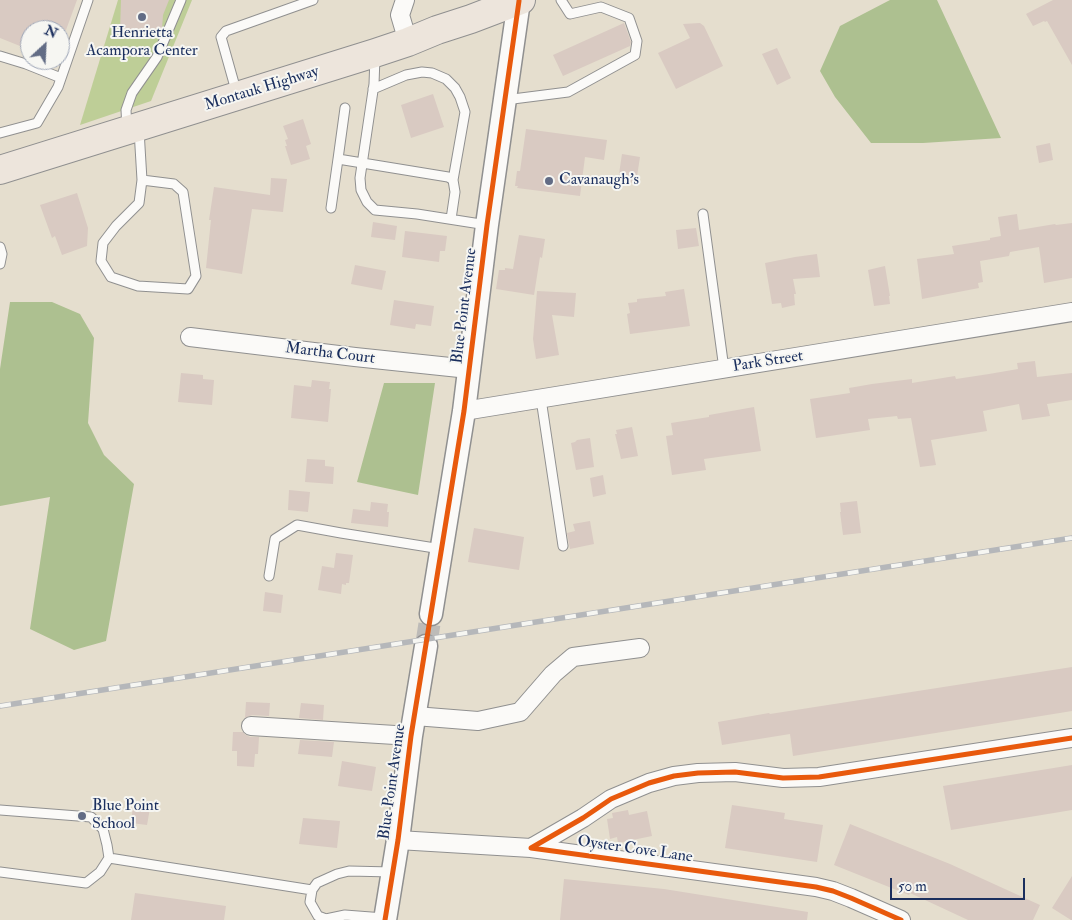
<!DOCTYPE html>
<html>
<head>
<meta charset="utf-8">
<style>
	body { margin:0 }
	#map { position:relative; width:1072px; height:920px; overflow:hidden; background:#e5dece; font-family:"IM FELL Double Pica",serif }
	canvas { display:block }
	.north { position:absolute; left:20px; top:20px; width:50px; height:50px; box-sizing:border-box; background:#f6f6f2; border:1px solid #9ea6b7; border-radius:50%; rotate:25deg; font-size:14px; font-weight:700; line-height:20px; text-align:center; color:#1b2f5e }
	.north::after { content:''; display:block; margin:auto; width:18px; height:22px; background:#626c85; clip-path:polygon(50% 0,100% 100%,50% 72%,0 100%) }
	.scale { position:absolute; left:890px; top:878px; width:135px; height:22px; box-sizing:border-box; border:2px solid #1b2f5e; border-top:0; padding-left:6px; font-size:15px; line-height:18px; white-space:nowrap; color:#1b2f5e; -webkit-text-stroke:4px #f6f6f2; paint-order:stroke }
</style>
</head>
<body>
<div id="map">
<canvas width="1072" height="920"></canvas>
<div class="north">N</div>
<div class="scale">50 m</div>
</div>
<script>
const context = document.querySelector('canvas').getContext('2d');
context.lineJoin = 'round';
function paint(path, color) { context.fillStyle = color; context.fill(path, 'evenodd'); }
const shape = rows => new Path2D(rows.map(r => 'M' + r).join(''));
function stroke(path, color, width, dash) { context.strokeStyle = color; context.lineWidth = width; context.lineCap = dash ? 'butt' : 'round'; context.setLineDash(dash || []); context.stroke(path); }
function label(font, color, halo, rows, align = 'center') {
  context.font = font + ' "IM FELL Double Pica",serif'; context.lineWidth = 4; context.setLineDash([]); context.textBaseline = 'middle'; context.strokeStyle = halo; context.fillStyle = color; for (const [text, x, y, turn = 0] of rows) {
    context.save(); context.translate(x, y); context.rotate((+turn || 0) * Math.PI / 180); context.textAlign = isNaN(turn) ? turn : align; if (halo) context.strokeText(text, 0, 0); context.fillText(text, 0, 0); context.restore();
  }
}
paint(shape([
	[118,0,192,0,151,101,80,125]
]), '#bece97');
paint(shape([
	[890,0,937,0,1001,138,923,143,871,143,835,97,820,71,840,26],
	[10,302,52,302,80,314,94,338,88,423,104,455,134,484,106,641,74,650,30,629,50,497,0,506,0,369],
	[384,383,435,383,418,495,357,482]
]), '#adc090');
paint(shape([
	[0,0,77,0,66,30,30,30,30,50,0,38],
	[121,0,169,0,163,15,162,29,160,33,120,31],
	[1053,0,1072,0,1072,65,1047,21,1045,22,1044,21,1033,26,1026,14],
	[624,23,631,42,630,46,563,76,553,55],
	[700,23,704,26,723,66,676,89,658,53,690,38,683,24],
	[777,48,791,78,777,85,762,54],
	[433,94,444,127,411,138,401,105],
	[303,119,311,144,306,146,310,159,291,165,285,146,287,146,285,140,288,139,283,126],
	[526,129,607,140,604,160,585,157,580,196,517,188,518,186,515,186,517,171,520,171],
	[1050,143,1053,160,1039,163,1036,146],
	[622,154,640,157,636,183,618,181],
	[271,178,287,179,283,212,252,209,242,274,206,268,211,220,209,220,214,187,270,195],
	[77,193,88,228,87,246,62,255,55,236,52,238,40,205],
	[1017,214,1019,230,1055,224,1056,225,1072,223,1072,278,1044,283,1039,247,1010,252,1009,256,980,261,983,282,978,283,979,288,922,299,917,259,954,254,952,246,990,240,990,238,1001,236,998,217],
	[373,222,397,226,395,240,371,237],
	[696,228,699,246,678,249,676,230],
	[405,231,447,236,445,251,440,251,439,262,402,257],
	[519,235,545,239,542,258,540,257,534,295,496,289,499,270,505,270,505,268,513,269],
	[817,254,820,277,793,279,796,294,794,294,795,305,782,308,781,303,772,304,765,263,795,257],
	[355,265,386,271,382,290,351,284],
	[885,266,890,296,889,296,890,304,874,306,868,270],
	[684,289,690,326,630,334,627,314,630,313,628,303,637,302,637,299,666,296,665,292],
	[537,291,576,293,574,317,552,315,559,355,536,359,533,339],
	[394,300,434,306,431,326,416,324,415,329,390,325],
	[1035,361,1037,377,1072,373,1072,400,1047,404,1050,416,1022,420,1019,404,983,411,987,431,931,440,936,465,920,467,911,418,898,419,897,416,868,419,870,430,816,438,810,399,850,393,849,388,872,384,912,379,912,383,955,376,956,379,989,374,1018,369,1017,363],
	[181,373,203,375,203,379,214,380,212,405,178,402],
	[312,380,330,382,329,389,331,389,328,422,291,418,294,385,311,387],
	[754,407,761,451,704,459,706,470,672,475,666,436,673,435,671,423,709,417,709,415],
	[632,427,638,456,621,459,615,434,617,434,616,430],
	[590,438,594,467,576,470,571,443,575,442,577,440],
	[307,459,325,460,325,466,334,467,333,484,305,482],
	[603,475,606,494,593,497,590,478],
	[289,490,310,492,308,512,288,510],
	[857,501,861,533,843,535,840,512,841,512,840,503],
	[371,502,388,504,387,512,389,512,388,527,351,523,353,509,370,511],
	[590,521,594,544,570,549,567,533,575,531,573,524],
	[474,528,524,537,519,570,468,562],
	[336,553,353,555,349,583,346,583,346,585,342,584,341,594,318,590,322,566,334,568],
	[265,592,283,595,281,613,263,611],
	[1072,667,1072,711,793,756,790,734,722,745,718,722,769,713,770,714],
	[246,702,270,703,269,716,252,715,245,718],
	[301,703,324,705,323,720,299,718],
	[233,732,243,732,246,735,250,737,259,737,258,754,255,754,254,767,237,766,237,751,232,751],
	[300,740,334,742,332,757,298,754],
	[342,761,376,767,372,791,338,786],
	[1072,765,1072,810,951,830,943,786],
	[732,805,785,813,784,819,823,825,817,862,725,848],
	[133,806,150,808,147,825,131,823],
	[628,810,629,815,647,811,652,836,618,843,617,837,610,839,607,819,613,818,612,813],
	[303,818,340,821,337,848,299,844],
	[850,824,950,864,1040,905,1033,920,968,920,910,893,909,895,834,865],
	[1072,876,1072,920,1071,920,1052,908],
	[564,879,664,889,808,912,807,920,560,920],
	[135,893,226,906,224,920,131,920]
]), '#d9cac2');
stroke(shape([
	[426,646,431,614]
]), '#bdbbb8', 22, [22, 11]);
const service = shape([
	[0,56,26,64,61,78],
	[375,57,374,84,360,178,361,190,367,202,375,210,417,214,487,225],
	[373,89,406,75,422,72,432,73,446,79,455,88,460,97,465,112,453,180],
	[237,94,221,37,226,31,313,0],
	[505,100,568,92,635,55,637,41,629,18,601,7,570,14,561,0],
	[345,108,338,159,448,177,453,180,455,192,451,219],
	[127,128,126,110,132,93,157,57,181,0],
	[139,130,142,180,139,203,116,226,103,243,101,261,111,277,138,286,188,289,196,276,183,192,174,184,142,180],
	[0,133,37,123,58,87,88,0],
	[331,208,338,159],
	[703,214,724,369],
	[0,247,2,254,0,264],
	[541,399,563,546],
	[269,576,275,539,297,525,341,533,441,549],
	[0,810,91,817,103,829,107,845,109,858,100,872,86,883,0,872],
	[109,858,312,890],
	[384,918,345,915,326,919,318,916,310,902,312,890,317,883,337,874,349,871,392,872]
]);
const minor = shape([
	[405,0,400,15,408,42],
	[190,337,355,357,469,369],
	[464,411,1072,312],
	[415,716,478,721,520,712,553,674,573,657,640,648],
	[251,726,411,736],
	[398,840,531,848],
	[901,920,851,898,833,891,816,887,531,848,583,818,611,799,649,783,674,776,698,773,735,772,783,778,819,777,1072,738]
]);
const tertiary = shape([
	[431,614,464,411,487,225,519,1],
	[385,920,398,840,411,736,426,646]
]);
const primary = shape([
	[0,170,375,53,408,42,437,30,471,19,521,0]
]);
stroke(service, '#909090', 11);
stroke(minor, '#909090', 20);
stroke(tertiary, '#909090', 25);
stroke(primary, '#909090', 30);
stroke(service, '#fbfaf8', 9);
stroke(minor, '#fbfaf8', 18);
stroke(tertiary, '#fbfaf8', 22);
stroke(primary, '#ede5dc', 28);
const rail = shape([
	[0,706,1072,538]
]);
stroke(rail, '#b5b7ba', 5.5);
stroke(rail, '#f6f6f2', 4, [11]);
stroke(shape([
	[385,920,398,840,411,736,464,411,487,225,519,1],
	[901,920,851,898,833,891,816,887,531,848,583,818,611,799,649,783,674,776,698,773,735,772,783,778,819,777,1072,738]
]), '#e8590c', 5);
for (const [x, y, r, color] of [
	[142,17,5,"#626c85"],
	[549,181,5,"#626c85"],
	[82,816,5,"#626c85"]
]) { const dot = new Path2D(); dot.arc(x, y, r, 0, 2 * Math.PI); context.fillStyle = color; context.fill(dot); stroke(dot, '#f6f6f2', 2); }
label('16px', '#1b2f5e', '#f6f6f2', [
	["Henrietta",142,34,"center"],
	["Acampora Center",142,52,"center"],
	["Cavanaugh's",559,181],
	["Blue Point",92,807],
	["School",92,825]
], 'left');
label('16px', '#1b2f5e', '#f6f6f2', [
	["Montauk Highway",262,89,-17],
	["Blue Point Avenue",465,306,-83],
	["Martha Court",330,354,7],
	["Park Street",768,362,-9],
	["Blue Point Avenue",393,782,-82],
	["Oyster Cove Lane",635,850,8]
]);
</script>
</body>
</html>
